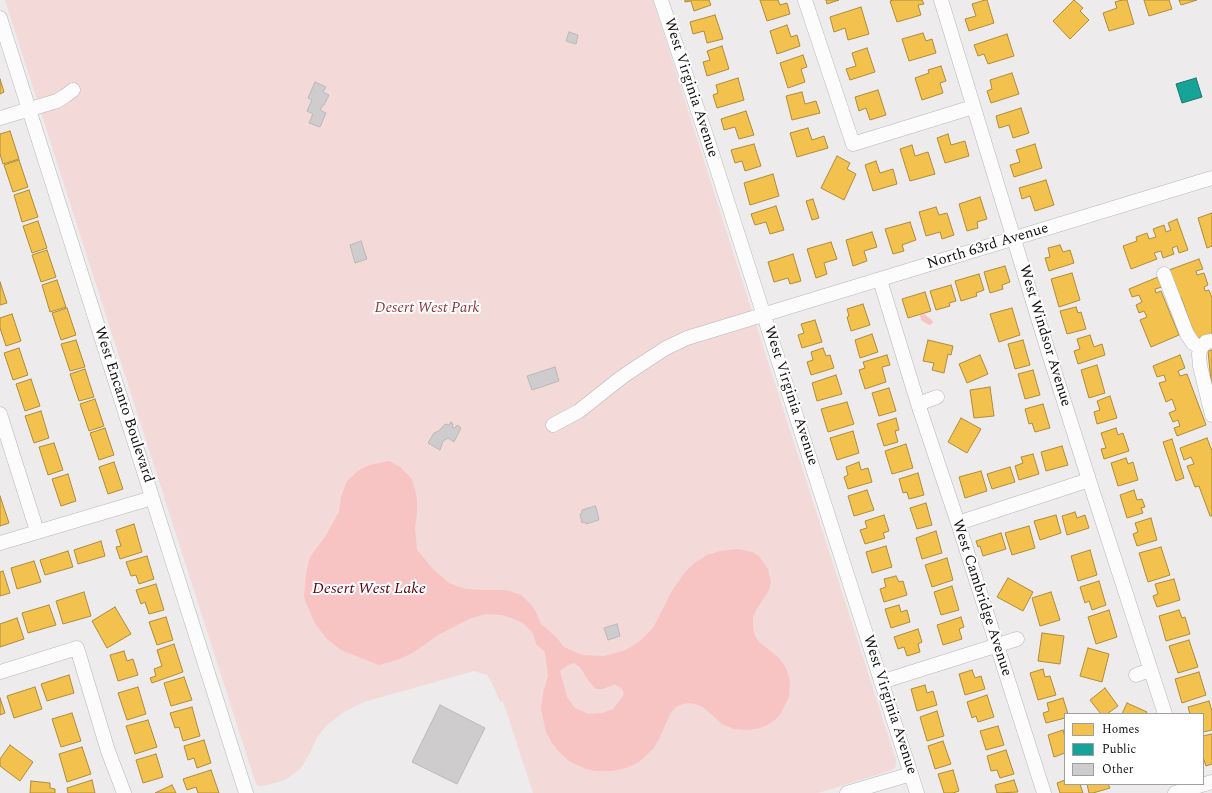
<!DOCTYPE html>
<html>
<head>
<meta charset="utf-8">
<style>
	body { margin:0 }
	#map { position:relative; width:1212px; height:793px; overflow:hidden; background:#edebeb; font-family:Spectral,serif }
	canvas { display:block }
	.legend { position:absolute; left:1064px; top:713px; width:140px; height:72px; box-sizing:border-box; background:#fff; border:1px solid #a09f9f; margin:0; padding:5px 7px; list-style:none; font-size:12px; color:#121010 }
	.legend li { display:flex; align-items:center; gap:8px; height:20px }
	.legend b { width:20px; border:1px solid #a09f9f }
</style>
</head>
<body>
<div id="map">
<canvas width="1212" height="793"></canvas>
<ul class="legend">
<li><b style="height:11px;background:#f2c14e"></b>Homes</li>
<li><b style="height:11px;background:#17a398"></b>Public</li>
<li><b style="height:11px;background:#cecccc"></b>Other</li>
</ul>
</div>
<script>
const context = document.querySelector('canvas').getContext('2d');
context.lineJoin = 'round';
function paint(path, color) { context.fillStyle = color; context.fill(path, 'evenodd'); }
const shape = rows => new Path2D(rows.map(r => 'M' + r).join(''));
function stroke(path, color, width, dash) { context.strokeStyle = color; context.lineWidth = width; context.lineCap = dash ? 'butt' : 'round'; context.setLineDash(dash || []); context.stroke(path); }
function label(font, color, halo, rows, align = 'center') {
  context.font = font + ' Spectral,serif'; context.lineWidth = 4; context.setLineDash([]); context.textBaseline = 'middle'; context.strokeStyle = halo; context.fillStyle = color; for (const [text, x, y, turn = 0] of rows) {
    context.save(); context.translate(x, y); context.rotate((+turn || 0) * Math.PI / 180); context.textAlign = isNaN(turn) ? turn : align; if (halo) context.strokeText(text, 0, 0); context.fillText(text, 0, 0); context.restore();
  }
}
paint(shape([
	[5,0,653,0,762,343,896,760,896,764,895,768,889,771,818,793,533,793,503,701,500,702,492,683,487,675,474,671,364,702,344,712,327,725,317,737,309,755,300,769,285,780,263,786,258,786,256,784]
]), '#f4d9d9');
paint(shape([
	[924,314,932,320,933,323,929,325,921,320,920,315],
	[389,461,400,467,411,478,415,489,417,500,417,514,415,528,417,550,432,568,449,583,465,589,482,590,506,590,521,595,531,605,536,612,541,624,556,637,564,647,582,655,604,656,612,654,626,650,640,641,653,628,673,589,686,571,696,562,707,555,720,551,738,549,752,552,759,556,768,569,771,582,769,590,756,610,753,618,753,628,755,636,759,642,778,657,785,666,788,674,790,681,789,697,781,713,776,719,767,725,760,728,748,730,734,729,722,724,704,708,698,705,690,703,683,704,676,707,670,714,660,737,653,749,639,762,626,768,612,771,595,771,586,769,569,761,559,752,552,743,546,732,541,709,543,693,548,676,545,652,536,644,533,633,523,623,511,618,502,615,486,614,469,619,438,635,414,652,400,659,379,665,341,650,327,639,314,622,304,597,306,574,310,557,325,537,339,512,341,497,347,481,359,470,370,465],
	[574,663,580,667,588,680,596,689,603,689,615,684,622,689,624,694,621,699,613,709,602,713,589,714,575,708,567,697,560,671,568,665]
]), '#f8c3c3');
const homes = shape([
	[685,0,709,0,711,5,694,11,691,1,685,2,685,0],
	[760,0,778,0,780,5,787,3,790,14,767,21,760,0],
	[826,0,839,0,827,4,826,0],
	[893,0,922,0,924,4,918,5,921,15,897,22,890,1,893,0],
	[985,0,987,0,994,23,969,31,965,19,976,16,972,4,985,0],
	[1074,0,1083,8,1080,11,1089,20,1070,39,1053,21,1074,0],
	[1122,0,1127,0,1134,24,1109,31,1103,13,1117,8,1115,2,1122,0],
	[1144,0,1169,0,1172,9,1149,16,1144,0],
	[1179,0,1197,0,1181,5,1179,0],
	[861,7,869,34,848,40,845,28,834,32,830,17,861,7],
	[715,15,723,39,707,43,704,31,693,34,690,22,715,15],
	[787,25,791,37,797,35,800,46,777,54,770,31,787,25],
	[923,33,926,41,932,39,936,53,909,61,902,39,923,33],
	[1007,34,1014,56,988,64,984,54,978,56,974,45,1007,34],
	[722,46,729,69,707,76,703,62,710,60,707,51,722,46],
	[867,48,875,72,850,80,846,69,856,66,852,53,867,48],
	[803,55,807,67,801,69,805,82,788,88,780,63,803,55],
	[941,66,946,81,940,83,943,93,922,100,915,78,929,73,928,70,941,66],
	[1012,73,1019,94,991,103,987,91,992,89,990,80,1012,73],
	[738,78,744,100,717,108,713,95,718,93,716,85,738,78],
	[0,79,4,92,0,94,0,79],
	[878,90,886,115,870,120,866,108,859,111,855,97,878,90],
	[802,92,805,104,816,101,820,113,792,120,786,96,802,92],
	[1021,108,1029,133,1013,138,1009,125,999,128,996,116,1021,108],
	[746,111,754,135,739,139,735,127,724,130,721,119,746,111],
	[808,128,812,140,824,136,828,148,797,157,790,133,808,128],
	[10,131,19,159,3,164,0,154,0,134,10,131],
	[948,134,951,145,965,141,969,156,945,163,937,138,948,134],
	[754,144,761,166,745,171,742,161,735,163,731,150,754,144],
	[1035,144,1042,168,1014,177,1010,165,1020,162,1016,150,1035,144],
	[912,145,915,156,928,152,935,174,910,181,900,149,912,145],
	[837,156,850,163,847,169,856,174,844,200,821,188,837,156],
	[19,160,28,187,13,192,4,165,19,160],
	[876,161,880,173,893,169,897,184,873,191,865,165,876,161],
	[773,174,779,196,750,205,744,183,773,174],
	[1046,180,1054,205,1035,211,1030,196,1022,199,1019,188,1046,180],
	[29,190,38,217,22,222,14,195,29,190],
	[980,197,987,219,977,222,978,228,967,231,959,204,980,197],
	[813,199,819,218,812,220,806,201,813,199],
	[776,206,784,230,770,234,766,222,755,225,751,214,776,206],
	[936,207,939,215,947,213,954,235,942,239,940,232,926,236,919,212,936,207],
	[1212,213,1212,246,1207,248,1198,218,1212,213],
	[1177,219,1188,250,1179,253,1177,246,1172,248,1174,254,1163,258,1161,251,1154,253,1157,259,1131,269,1123,246,1137,241,1136,237,1147,233,1149,239,1156,237,1153,229,1164,225,1166,232,1171,230,1168,223,1177,219],
	[38,221,47,248,32,253,23,226,38,221],
	[910,222,916,240,902,245,904,251,893,254,885,229,910,222],
	[872,232,877,247,864,251,867,261,853,266,846,240,872,232],
	[831,242,837,259,824,263,827,274,816,278,807,249,831,242],
	[1060,245,1063,252,1070,250,1074,263,1049,271,1045,258,1050,257,1048,248,1060,245],
	[47,250,56,277,41,282,32,255,47,250],
	[793,254,801,281,790,284,788,278,774,282,768,262,793,254],
	[1199,259,1203,269,1196,271,1197,275,1204,273,1208,285,1204,287,1205,291,1209,290,1212,298,1212,334,1196,339,1181,297,1179,297,1169,270,1199,259],
	[1005,266,1010,282,1002,285,1003,289,990,293,984,272,1005,266],
	[1072,273,1080,300,1059,307,1051,279,1072,273],
	[979,274,984,290,976,293,977,296,961,301,955,281,979,274],
	[1158,277,1162,287,1155,289,1156,293,1161,291,1179,335,1151,347,1140,320,1147,317,1144,311,1139,313,1136,305,1142,302,1139,295,1132,297,1129,289,1158,277],
	[57,280,66,307,50,312,42,285,57,280],
	[0,282,7,303,0,305,0,282],
	[951,285,956,301,949,303,950,306,936,310,930,291,951,285],
	[925,292,931,311,908,318,902,299,925,292],
	[863,304,870,325,851,331,847,317,849,316,847,309,863,304],
	[1076,307,1078,313,1081,312,1086,329,1067,334,1060,311,1076,307],
	[67,308,76,335,61,340,52,313,67,308],
	[1012,308,1020,335,999,342,990,314,1012,308],
	[12,314,21,341,6,346,0,328,0,318,12,314],
	[815,320,822,342,802,348,798,335,804,333,801,324,815,320],
	[872,334,878,352,860,358,855,340,872,334],
	[1090,335,1094,347,1102,344,1105,355,1078,364,1074,351,1080,349,1077,339,1090,335],
	[76,340,85,367,70,371,61,344,76,340],
	[928,340,953,346,951,355,948,354,944,373,932,370,934,363,923,361,928,340],
	[1023,340,1030,365,1015,369,1008,344,1023,340],
	[19,348,28,375,13,380,4,353,19,348],
	[823,348,826,356,830,355,834,368,811,375,807,362,813,360,811,352,823,348],
	[1212,350,1212,391,1208,351,1212,350],
	[887,355,890,365,882,367,886,382,865,389,859,370,865,368,863,362,887,355],
	[980,355,988,374,967,383,959,364,980,355],
	[1180,355,1185,368,1178,371,1180,376,1187,374,1206,425,1177,436,1174,428,1180,426,1178,420,1173,422,1169,413,1176,410,1172,399,1166,402,1159,383,1166,381,1164,375,1157,377,1153,366,1180,355],
	[1097,365,1105,393,1089,398,1081,370,1097,365],
	[85,369,94,397,79,401,70,374,85,369],
	[1033,370,1040,395,1025,399,1018,374,1033,370],
	[836,375,842,394,817,401,812,383,836,375],
	[31,379,40,406,25,411,16,384,31,379],
	[990,387,994,416,974,418,970,390,990,387],
	[889,388,896,411,879,416,872,393,889,388],
	[1110,396,1117,418,1097,424,1094,412,1100,410,1097,401,1110,396],
	[95,399,104,426,89,431,80,404,95,399],
	[847,402,854,424,828,432,821,409,847,402],
	[1043,404,1050,428,1035,432,1032,423,1029,424,1025,409,1043,404],
	[41,411,49,438,34,443,25,416,41,411],
	[896,418,899,430,895,431,898,442,884,446,877,424,896,418],
	[961,418,981,429,967,453,948,442,961,418],
	[105,428,114,455,99,460,90,433,105,428],
	[1116,428,1118,435,1123,433,1129,451,1104,459,1101,449,1106,448,1101,433,1116,428],
	[853,431,859,453,837,460,830,438,853,431],
	[1207,438,1212,451,1212,516,1210,516,1199,486,1195,487,1187,466,1194,464,1191,457,1184,460,1180,448,1207,438],
	[1172,439,1184,478,1176,481,1163,442,1172,439],
	[54,443,63,470,48,475,39,447,54,443],
	[906,444,913,468,892,474,885,451,906,444],
	[1062,446,1068,465,1046,471,1041,452,1062,446],
	[1033,454,1039,474,1019,480,1015,466,1023,463,1021,457,1033,454],
	[1126,458,1128,464,1133,462,1138,480,1118,486,1111,463,1126,458],
	[114,462,123,489,108,494,99,467,114,462],
	[859,462,861,470,868,468,872,482,848,489,844,477,848,475,846,467,859,462],
	[1010,467,1015,482,992,489,987,474,1010,467],
	[981,471,987,491,965,498,959,477,981,471],
	[918,473,924,495,909,499,907,492,903,493,899,479,918,473],
	[68,474,76,501,61,506,52,479,68,474],
	[867,490,874,510,854,516,848,496,867,490],
	[1134,490,1137,500,1142,499,1145,507,1141,508,1143,513,1127,518,1120,495,1134,490],
	[0,496,9,523,0,526,0,496],
	[926,503,932,525,917,529,910,508,926,503],
	[1075,512,1077,518,1085,515,1089,528,1067,535,1062,516,1075,512],
	[884,515,889,531,883,533,885,538,865,544,860,530,867,528,865,521,884,515],
	[1056,515,1061,533,1040,540,1034,521,1056,515],
	[1151,518,1157,540,1137,546,1133,534,1138,532,1135,523,1151,518],
	[134,524,142,552,120,559,116,547,121,546,116,530,134,524],
	[1029,526,1035,548,1012,555,1005,533,1029,526],
	[936,531,942,553,922,559,916,538,936,531],
	[1001,533,1006,549,983,556,980,546,978,547,976,541,1001,533],
	[101,541,105,556,78,564,74,550,101,541],
	[886,546,892,567,872,573,866,552,886,546],
	[1161,547,1170,575,1148,582,1139,553,1161,547],
	[1090,550,1097,575,1078,581,1071,556,1090,550],
	[68,551,73,567,45,575,40,560,68,551],
	[147,556,154,579,139,584,136,575,131,576,126,562,147,556],
	[947,558,953,580,932,587,925,565,947,558],
	[34,561,41,582,17,589,11,568,34,561],
	[3,571,10,593,0,596,0,572,3,571],
	[896,576,899,582,903,581,907,595,884,602,880,589,886,587,884,579,896,576],
	[1008,578,1033,592,1023,611,997,597,1008,578],
	[1174,579,1180,600,1157,607,1153,596,1158,594,1155,584,1174,579],
	[1099,581,1106,605,1092,610,1089,601,1085,603,1080,587,1099,581],
	[156,584,164,610,149,614,145,602,141,604,136,590,156,584],
	[952,586,959,610,941,615,934,592,952,586],
	[84,592,91,616,63,624,56,601,84,592],
	[1051,592,1060,620,1040,626,1032,598,1051,592],
	[49,605,56,625,28,633,22,613,49,605],
	[899,605,901,612,907,610,910,622,891,628,885,609,899,605],
	[115,607,131,634,107,648,92,621,115,607],
	[1109,610,1117,637,1096,644,1088,617,1109,610],
	[1179,610,1182,618,1185,617,1190,634,1166,641,1159,616,1179,610],
	[166,617,173,640,157,645,149,622,166,617],
	[961,617,964,627,959,629,962,639,943,645,937,625,961,617],
	[17,618,24,639,0,647,0,624,17,618],
	[918,629,922,642,918,644,920,652,907,656,904,647,898,649,894,637,918,629],
	[1042,633,1064,636,1060,664,1038,661,1042,633],
	[1189,640,1198,667,1178,673,1169,646,1189,640],
	[174,644,183,672,152,683,150,678,156,676,154,669,162,666,157,650,174,644],
	[1088,648,1109,654,1102,682,1080,676,1088,648],
	[124,651,127,661,133,659,138,675,118,681,110,655,124,651],
	[1043,669,1045,677,1050,676,1056,695,1038,700,1030,673,1043,669],
	[972,670,975,678,981,676,985,689,965,695,959,674,972,670],
	[1199,672,1206,695,1182,703,1175,679,1199,672],
	[69,675,74,693,47,701,41,684,69,675],
	[184,677,192,700,171,706,164,683,184,677],
	[925,685,927,693,933,691,937,705,917,711,911,689,925,685],
	[35,687,42,709,14,718,7,696,35,687],
	[138,687,146,714,127,720,118,693,138,687],
	[1105,688,1118,706,1107,714,1101,714,1090,700,1105,688],
	[987,695,994,717,978,722,976,716,972,718,967,702,987,695],
	[0,698,5,713,0,715,0,698],
	[1063,698,1068,714,1065,714,1065,718,1046,723,1043,713,1049,711,1047,703,1063,698],
	[1209,701,1212,711,1212,730,1203,732,1203,714,1190,714,1188,707,1209,701],
	[1127,703,1147,712,1146,714,1122,714,1127,703],
	[192,707,200,736,183,741,179,727,175,728,170,713,192,707],
	[937,711,944,736,927,741,920,717,937,711],
	[72,713,81,741,61,747,52,719,72,713],
	[148,720,157,747,135,754,126,726,148,720],
	[998,726,1004,745,986,750,980,731,998,726],
	[1063,730,1065,737,1065,753,1054,757,1048,735,1063,730],
	[1212,734,1212,764,1206,766,1203,757,1203,736,1212,734],
	[204,740,211,763,197,768,194,758,188,760,184,746,204,740],
	[943,741,951,764,935,769,928,746,943,741],
	[10,745,33,762,20,781,0,766,0,759,10,745],
	[82,747,91,774,67,782,59,754,82,747],
	[1006,750,1014,774,1000,778,997,770,991,771,987,756,1006,750],
	[156,754,163,777,143,783,136,760,156,754],
	[211,770,219,793,198,793,196,787,187,790,183,779,211,770],
	[953,770,959,791,953,793,944,793,938,774,953,770],
	[92,780,95,793,68,793,67,788,92,780],
	[1014,780,1018,792,997,793,995,785,1014,780],
	[1065,780,1065,784,1080,784,1083,793,1060,793,1057,783,1065,780],
	[31,781,50,783,50,788,55,789,55,793,30,793,31,781],
	[1087,784,1108,784,1110,788,1093,793,1089,793,1087,784],
	[172,785,176,793,155,793,172,785]
]);
paint(homes, '#f2c14e');
stroke(homes, '#af8c3b', 1);
const public = shape([
	[1196,78,1202,97,1182,103,1176,84,1196,78]
]);
paint(public, '#17a398');
stroke(public, '#16776f', 1);
const building = shape([
	[569,32,578,35,576,44,566,41,569,32],
	[315,82,326,87,323,92,329,95,324,105,323,105,320,110,326,113,320,127,309,123,313,114,307,111,312,100,308,98,315,82],
	[361,241,367,259,355,263,350,245,361,241],
	[555,367,559,381,532,390,527,376,555,367],
	[451,422,453,424,452,427,455,428,457,425,461,428,454,442,448,438,443,441,440,450,428,443,434,433,439,431,445,424,449,425,451,422],
	[595,506,596,507,599,520,586,524,584,522,582,523,580,514,582,513,582,510,595,506],
	[617,624,620,636,608,640,604,628,617,624],
	[440,705,485,728,457,784,412,762,440,705]
]);
paint(building, '#cecccc');
stroke(building, '#bab9b9', 1);
const minor = shape([
	[661,0,708,141,917,793],
	[805,0,853,144,973,107],
	[941,0,1049,354,1089,480,1165,714],
	[0,18,246,793],
	[0,118,57,101,65,96,73,90],
	[1164,274,1187,334,1193,343,1201,348],
	[880,280,918,404,958,523,1044,793],
	[1212,341,1206,342,1201,348,1199,354,1200,366,1212,415],
	[918,404,937,397],
	[0,414,37,531],
	[553,425,579,411,622,377,640,365,666,348,687,338,1212,178],
	[958,523,1089,480],
	[0,543,152,498],
	[0,672,77,648,108,751,124,793],
	[1136,675,1150,670],
	[881,682,1017,639],
	[847,793,911,774],
	[1175,793,1212,782]
]);
stroke(minor, '#b7b6b6', 15);
stroke(minor, '#fcfcfc', 14);
label('15px', '#121010', '#fff', [
	["West Virginia Avenue",690,88,72],
	["North 63rd Avenue",988,247,-17],
	["West Windsor Avenue",1044,336,73],
	["West Virginia Avenue",790,396,72],
	["West Encanto Boulevard",123,405,72],
	["West Cambridge Avenue",981,598,72],
	["West Virginia Avenue",889,705,72]
]);
label('italic 15px', '#8c353b', '#fff', [
	["Desert West Park",427,309]
]);
label('italic 16px', '#5a0114', '#fff', [
	["Desert West Lake",369,590]
]);
</script>
</body>
</html>
